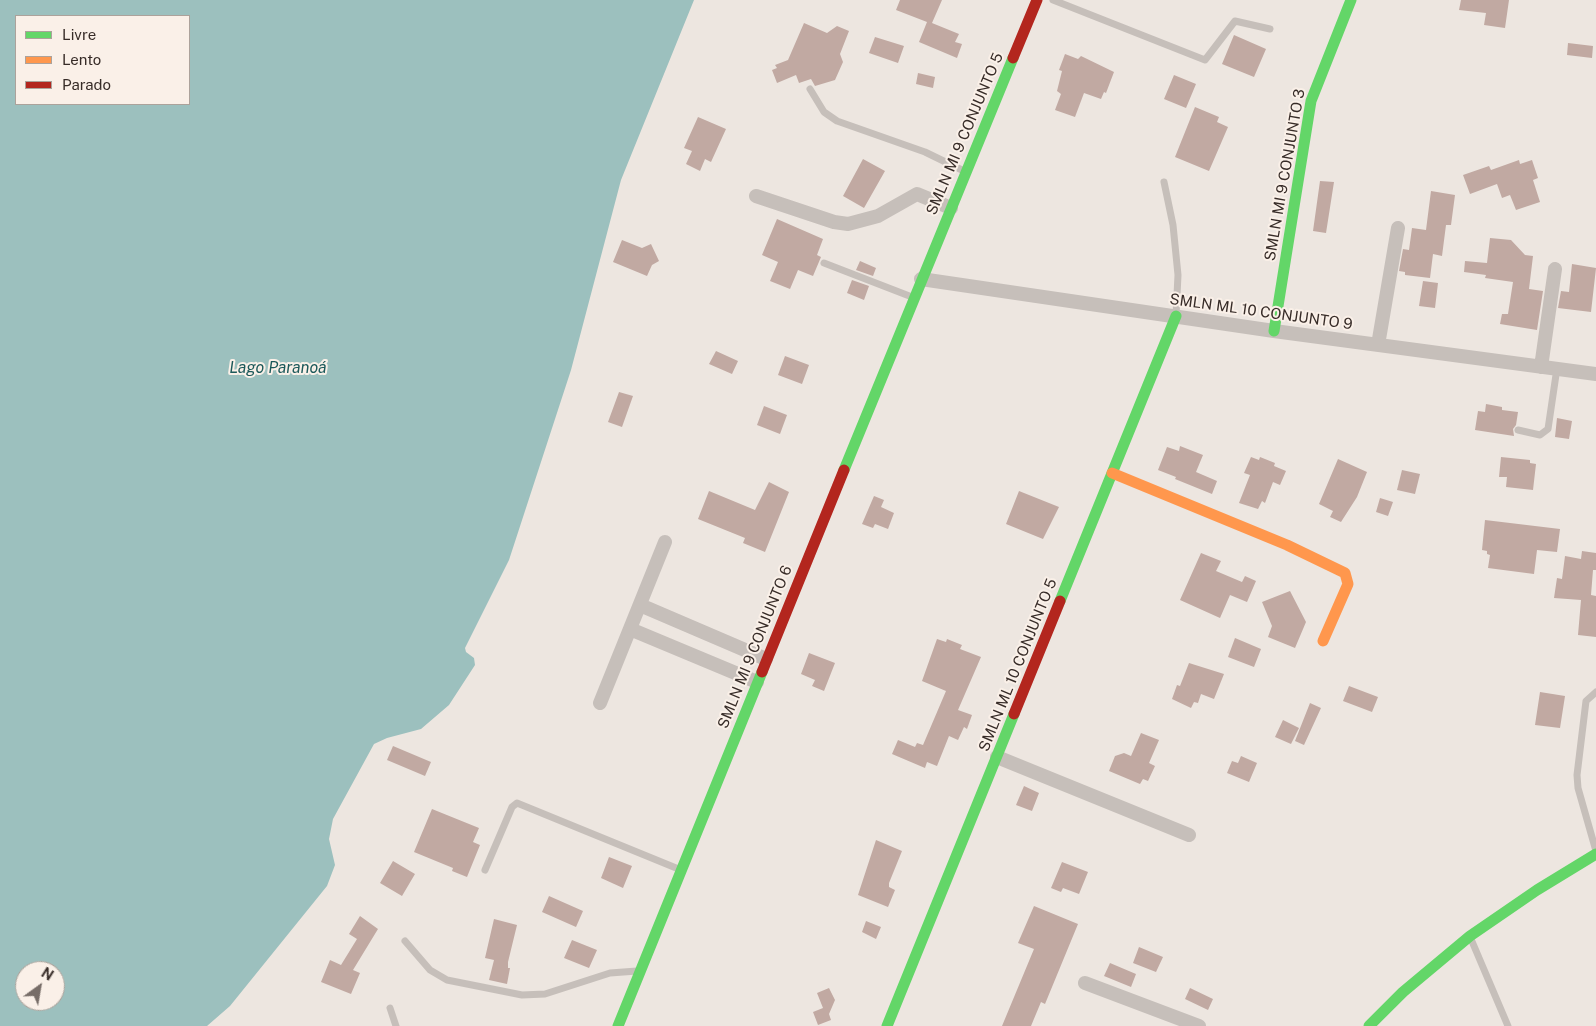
<!DOCTYPE html>
<html>
<head>
<meta charset="utf-8">
<style>
	body { margin:0 }
	#map { position:relative; width:1596px; height:1026px; overflow:hidden; background:#ede6e0; font-family:"Public Sans",sans-serif }
	canvas { display:block }
	.legend { position:absolute; left:15px; top:15px; width:175px; height:90px; box-sizing:border-box; background:#faf0e8; border:1px solid #aca29b; margin:0; padding:6px 9px; list-style:none; font-size:15px; color:#372c28 }
	.legend li { display:flex; align-items:center; gap:10px; height:25px }
	.legend b { width:25px; border:1px solid #aca29b }
	.north { position:absolute; left:15px; top:961px; width:50px; height:50px; box-sizing:border-box; background:#faf0e8; border:1px solid #aca29b; border-radius:50%; rotate:32deg; font-size:14px; font-weight:700; line-height:20px; text-align:center; color:#372c28 }
	.north::after { content:''; display:block; margin:auto; width:18px; height:22px; background:#776d68; clip-path:polygon(50% 0,100% 100%,50% 72%,0 100%) }
</style>
</head>
<body>
<div id="map">
<canvas width="1596" height="1026"></canvas>
<ul class="legend">
<li><b style="height:6px;background:#63d668"></b>Livre</li>
<li><b style="height:6px;background:#ff974d"></b>Lento</li>
<li><b style="height:6px;background:#b3261e"></b>Parado</li>
</ul>
<div class="north">N</div>
</div>
<script>
const context = document.querySelector('canvas').getContext('2d');
context.lineJoin = 'round';
function paint(path, color) { context.fillStyle = color; context.fill(path, 'evenodd'); }
const shape = rows => new Path2D(rows.map(r => 'M' + r).join(''));
function stroke(path, color, width, dash) { context.strokeStyle = color; context.lineWidth = width; context.lineCap = dash ? 'butt' : 'round'; context.setLineDash(dash || []); context.stroke(path); }
function label(font, color, halo, rows, align = 'center') {
  context.font = font + ' "Public Sans",sans-serif'; context.lineWidth = 4; context.setLineDash([]); context.textBaseline = 'middle'; context.strokeStyle = halo; context.fillStyle = color; for (const [text, x, y, turn = 0] of rows) {
    context.save(); context.translate(x, y); context.rotate((+turn || 0) * Math.PI / 180); context.textAlign = isNaN(turn) ? turn : align; if (halo) context.strokeText(text, 0, 0); context.fillText(text, 0, 0); context.restore();
  }
}
paint(shape([
	[0,0,694,0,621,180,571,370,509,560,465,648,466,652,474,658,475,665,449,705,421,729,387,738,374,744,333,819,329,839,335,865,327,886,230,1006,207,1026,0,1026],
	[16,16,189,16,189,104,16,104],
	[25,971,55,971,55,1001,25,1001]
]), '#9cc0be');
paint(shape([
	[900,0,942,0,932,23,959,34,955,42,962,44,957,58,919,42,927,22,896,10],
	[1461,0,1509,0,1505,28,1484,25,1486,13,1459,10],
	[804,23,827,33,837,26,849,31,840,54,843,62,835,80,815,86,811,79,799,83,796,75,777,83,772,70,777,68,775,65,788,60],
	[1234,35,1266,49,1254,77,1222,64],
	[875,37,904,46,898,63,869,53],
	[1568,43,1593,46,1592,58,1567,55],
	[1065,54,1078,59,1081,56,1114,72,1106,93,1104,92,1101,99,1084,93,1075,117,1055,110,1061,94,1057,91,1062,71,1059,70],
	[918,73,935,77,933,88,916,84],
	[1174,75,1196,84,1186,108,1164,99],
	[1195,107,1219,117,1217,122,1228,127,1209,171,1175,157],
	[698,117,726,129,711,162,705,159,700,171,686,164,692,151,684,148],
	[863,159,885,171,864,208,843,196],
	[1519,160,1520,164,1532,160,1538,178,1533,180,1540,202,1516,210,1510,195,1502,198,1497,184,1470,194,1463,175,1489,166,1491,170],
	[1320,181,1334,182,1326,233,1313,231],
	[1431,191,1455,195,1451,225,1446,225,1442,256,1433,254,1430,278,1405,275,1405,272,1399,271,1403,249,1409,250,1412,228,1426,230],
	[777,219,823,239,817,255,821,257,813,276,798,270,790,289,770,281,778,262,762,255],
	[1490,238,1511,240,1525,255,1533,256,1529,289,1543,291,1537,330,1500,324,1502,314,1508,314,1513,282,1485,278,1486,275,1464,272,1465,261,1487,263],
	[622,240,642,248,651,244,659,261,652,265,647,276,613,262],
	[860,261,876,268,873,276,856,270],
	[1572,264,1596,268,1591,312,1558,308,1561,291,1569,292],
	[852,280,869,286,864,300,847,293],
	[1423,281,1438,283,1435,308,1419,306],
	[716,351,738,361,732,374,709,364],
	[785,356,809,365,802,384,778,375],
	[619,392,633,396,622,427,608,422],
	[1486,404,1502,407,1502,410,1518,412,1516,425,1513,429,1514,436,1475,430,1478,411,1485,412],
	[764,406,787,415,780,434,757,425],
	[1557,418,1572,421,1569,439,1555,437],
	[1180,446,1203,455,1196,472,1217,481,1212,494,1175,479,1176,477,1158,470,1167,447,1179,451],
	[1251,457,1259,460,1260,457,1275,463,1274,466,1286,471,1280,485,1273,482,1265,503,1262,501,1258,509,1239,503,1250,475,1244,473],
	[1501,457,1530,460,1530,463,1536,464,1533,490,1506,487,1507,477,1499,477],
	[1338,459,1367,472,1357,497,1341,522,1330,517,1333,511,1319,504],
	[1402,470,1420,474,1415,494,1397,490],
	[769,482,789,492,765,552,743,543,745,538,698,519,709,491,755,510],
	[1019,491,1059,507,1043,539,1006,524],
	[874,496,884,500,881,507,894,513,888,529,875,524,873,528,862,524],
	[1380,498,1393,502,1388,516,1376,512],
	[1485,520,1560,529,1557,552,1537,550,1534,574,1488,568,1490,555,1487,554,1487,551,1482,550],
	[1582,551,1596,553,1596,570,1593,570,1591,595,1596,596,1596,637,1578,635,1581,600,1554,598,1557,578,1562,579,1565,556,1581,559],
	[1201,553,1221,561,1216,571,1242,582,1245,576,1256,581,1247,602,1230,595,1220,618,1180,600],
	[1290,591,1306,622,1295,648,1268,637,1272,626,1262,602],
	[1235,638,1261,649,1254,667,1228,657],
	[937,639,946,642,947,639,962,645,960,649,981,657,958,710,972,715,967,729,964,727,958,740,949,736,937,766,927,762,925,768,892,754,898,740,915,747,917,743,923,745,946,691,922,681],
	[809,653,835,663,824,691,812,686,815,680,801,674],
	[1189,663,1224,674,1214,699,1201,694,1198,703,1194,702,1191,708,1172,699,1177,685,1180,686],
	[1349,686,1378,697,1372,712,1343,701],
	[1540,692,1565,696,1560,728,1535,725],
	[1310,703,1321,708,1304,745,1295,741],
	[1283,720,1299,728,1291,744,1275,737],
	[1141,733,1159,740,1149,763,1155,766,1148,781,1143,779,1140,784,1109,771,1115,756,1124,753,1131,756],
	[393,746,431,762,425,776,387,760],
	[1241,756,1257,763,1249,782,1227,773,1232,761,1238,763],
	[1024,786,1039,793,1032,811,1016,805],
	[432,809,479,828,473,842,480,845,467,877,452,871,453,868,414,852],
	[876,840,902,851,889,883,889,887,895,890,888,907,858,895],
	[609,857,632,866,623,888,601,878],
	[393,861,415,874,402,896,380,883],
	[1062,862,1088,872,1079,894,1063,888,1061,892,1051,888],
	[549,896,583,911,576,927,542,912],
	[1034,906,1078,924,1045,1004,1041,1002,1031,1026,1002,1026,1034,949,1018,943],
	[360,916,378,929,353,970,360,973,351,994,321,982,330,960,341,965,357,939,349,934],
	[494,919,517,925,508,962,508,968,510,968,507,984,489,980,494,960,485,958],
	[866,921,881,927,876,939,862,932],
	[572,940,597,950,589,968,564,958],
	[1139,947,1163,957,1156,972,1133,963],
	[1110,963,1136,974,1131,987,1104,976],
	[829,988,835,1000,829,1014,831,1020,818,1025,813,1012,823,1008,817,993],
	[1190,988,1213,999,1208,1010,1185,999]
]), '#c1a9a2');
stroke(shape([
	[1053,0,1205,60,1235,21,1270,29],
	[810,89,824,112,837,121,925,152,964,171],
	[1164,182,1173,225,1178,275,1176,315],
	[824,263,912,297],
	[1518,430,1540,435,1548,429,1557,368],
	[1596,851,1578,788,1577,775,1586,701,1596,692],
	[485,870,512,807,517,803,681,870],
	[1471,939,1508,1026],
	[405,941,430,970,447,980,522,995,545,994,610,973,637,971],
	[390,1008,396,1026]
]), '#c6bfba', 7);
stroke(shape([
	[756,196,834,222,848,224,878,216,917,194,951,208],
	[921,279,1274,331,1596,374],
	[1378,345,1398,228],
	[1541,367,1555,269],
	[640,605,766,659],
	[630,629,757,682],
	[600,703,665,542],
	[997,757,1189,835],
	[1085,983,1199,1026]
]), '#c6bfba', 14);
stroke(shape([
	[1274,331,1311,101,1351,0],
	[844,470,1013,58],
	[1060,601,1176,316],
	[618,1026,762,672],
	[887,1026,1014,714],
	[1369,1026,1403,992,1470,936,1537,890,1596,854]
]), '#63d668', 11);
stroke(shape([
	[1112,473,1287,545,1345,573,1348,584,1323,641]
]), '#ff974d', 11);
stroke(shape([
	[1013,58,1037,0],
	[762,672,844,470],
	[1014,714,1060,601]
]), '#b3261e', 11);
label('15px', '#372c28', '#faf0e8', [
	["SMLN MI 9 CONJUNTO 5",965,134,-67],
	["SMLN MI 9 CONJUNTO 3",1285,175,-80],
	["SMLN ML 10 CONJUNTO 9",1261,312,8],
	["SMLN MI 9 CONJUNTO 6",755,647,-68],
	["SMLN ML 10 CONJUNTO 5",1018,665,-68]
]);
label('italic 16px', '#1c595a', '#faf0e8', [
	["Lago Paranoá",278,368]
]);
</script>
</body>
</html>
